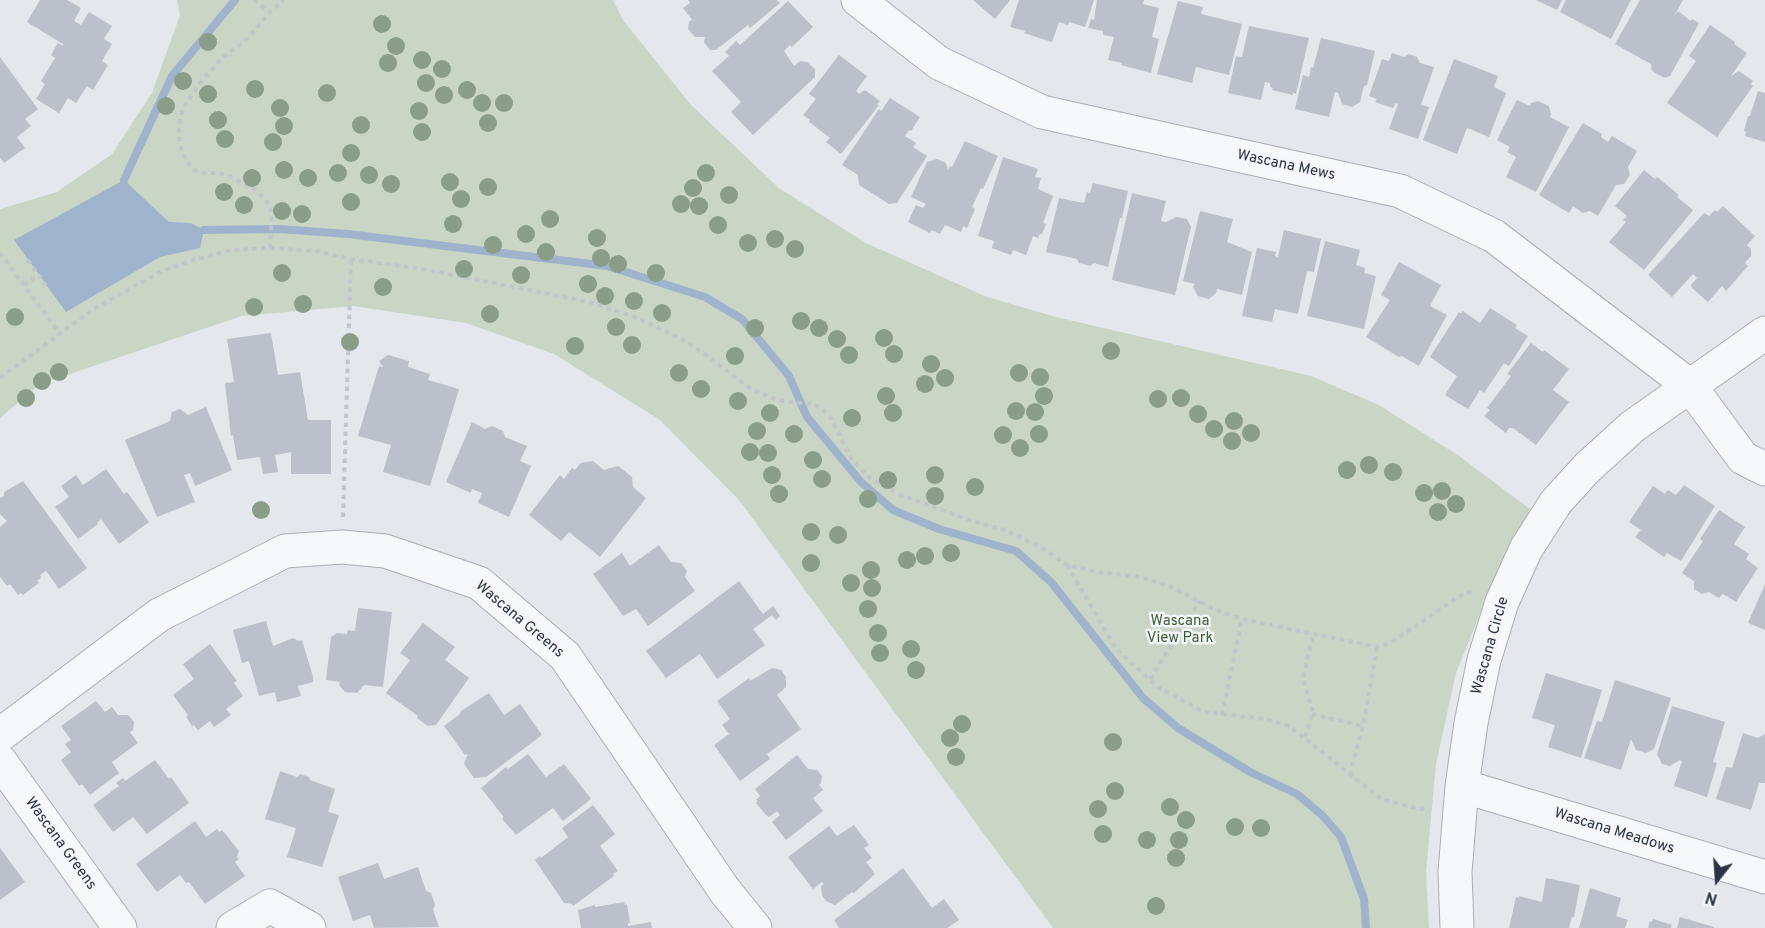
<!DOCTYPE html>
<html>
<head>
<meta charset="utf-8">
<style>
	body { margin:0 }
	#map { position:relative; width:1765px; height:928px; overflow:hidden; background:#e4e7ec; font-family:Overpass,sans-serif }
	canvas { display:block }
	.north { position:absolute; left:1687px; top:850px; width:60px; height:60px; -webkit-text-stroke:4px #f4f6f9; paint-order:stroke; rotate:197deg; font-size:16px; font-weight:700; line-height:24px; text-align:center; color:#2b3445 }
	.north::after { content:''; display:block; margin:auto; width:21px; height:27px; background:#2b3445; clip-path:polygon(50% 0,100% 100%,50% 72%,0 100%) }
</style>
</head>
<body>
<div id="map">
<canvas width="1765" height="928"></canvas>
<div class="north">N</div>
</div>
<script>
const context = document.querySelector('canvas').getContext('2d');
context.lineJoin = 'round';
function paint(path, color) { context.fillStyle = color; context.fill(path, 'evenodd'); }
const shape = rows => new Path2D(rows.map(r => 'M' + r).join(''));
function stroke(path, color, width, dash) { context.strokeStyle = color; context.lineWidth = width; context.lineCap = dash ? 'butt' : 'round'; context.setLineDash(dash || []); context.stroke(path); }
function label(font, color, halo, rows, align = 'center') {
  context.font = font + ' Overpass,sans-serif'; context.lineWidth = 5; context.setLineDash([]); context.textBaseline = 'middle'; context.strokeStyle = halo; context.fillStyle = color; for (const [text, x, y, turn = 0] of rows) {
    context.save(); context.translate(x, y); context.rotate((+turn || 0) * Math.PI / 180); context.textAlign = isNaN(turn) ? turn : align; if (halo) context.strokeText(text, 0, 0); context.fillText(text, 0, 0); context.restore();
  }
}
paint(shape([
	[177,0,613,0,623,20,691,105,779,188,866,243,987,297,1056,317,1311,376,1379,405,1459,456,1530,509,1492,584,1456,673,1436,764,1426,871,1429,928,1053,928,739,500,660,420,554,354,466,323,353,306,242,316,40,384,0,418,0,209,57,192,112,154,152,93,180,15]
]), '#c9d6c5');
paint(shape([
	[124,180,169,222,191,223,204,230,200,248,160,257,66,312,14,240]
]), '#9fb4cc');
stroke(shape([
	[124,180,172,76,235,0],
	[204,230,279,229,348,234,607,266,705,297,742,319,789,376,807,417,861,482,893,510,939,529,1016,551,1051,582,1143,698,1178,728,1250,772,1297,794,1323,816,1341,837,1364,899,1366,928]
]), '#9fb4cc', 8);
paint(shape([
	[40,0,67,0,81,8,74,21,81,25,89,12,112,26,104,39,112,44,102,61,108,65,93,90,87,86,76,103,68,98,59,113,36,99,45,84,41,81,55,58,51,55,58,43,63,46,63,44,27,22],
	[688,0,777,0,780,3,750,28,748,25,716,50,710,50,704,42,705,37,695,37,688,29,689,22,692,20,683,8,690,3],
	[973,0,1010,0,995,19],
	[1019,0,1094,0,1085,27,1069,22,1068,25,1059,22,1052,42,1024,33,1025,31,1010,27],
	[1097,0,1144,0,1143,4,1159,8,1152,37,1159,39,1151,73,1121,65,1122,63,1108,60,1114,37,1103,35,1103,31,1088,28,1091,19,1094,20],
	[1536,0,1562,0,1557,10],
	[1566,0,1631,0,1611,39,1560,12],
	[1640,0,1683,0,1674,16,1678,11,1691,21,1692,19,1699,23,1670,76,1664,78,1652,71,1651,64,1615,44],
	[788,1,813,27,792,47,790,45,784,51,794,66,800,61,807,62,815,69,815,77,753,135,731,112,741,102,712,71,729,56,725,52,736,41,740,45],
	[1178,1,1203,7,1201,14,1242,24,1229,75,1196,67,1192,83,1157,74],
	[1710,25,1735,42,1734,44,1747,53,1731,76,1739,71,1753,81,1751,84,1753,86,1717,137,1667,103,1696,61,1689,56],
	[1249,26,1309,38,1296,94,1293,93,1293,95,1272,90,1273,88,1270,87,1270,83,1265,82,1261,100,1228,93,1236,56,1242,57],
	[1321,38,1375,51,1367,85,1364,86,1360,102,1352,107,1342,104,1338,93,1335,92,1329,117,1295,109,1303,75,1309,77,1311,67,1313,68],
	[1392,53,1404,57,1409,54,1417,57,1420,63,1434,67,1421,105,1429,107,1418,139,1389,129,1398,104,1395,103,1393,108,1375,102,1377,99,1369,96,1382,59,1389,61],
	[839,55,867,76,856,91,859,94,865,90,880,101,877,104,879,105,841,154,826,142,830,138,808,121,810,120,803,115,816,99,809,94],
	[0,57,38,109,25,119,31,126,17,137,25,148,4,163,0,158],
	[1454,59,1498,76,1494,87,1506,93,1489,137,1467,128,1457,154,1423,140],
	[1758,91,1765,93,1765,142,1745,136,1746,132,1744,131,1748,116,1750,116],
	[890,98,920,117,911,131,909,130,905,136,916,143,913,147,927,156,897,203,889,204,859,185,858,175,842,165,879,109,881,111],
	[1517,100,1530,106,1531,103,1538,101,1549,106,1551,114,1550,117,1569,127,1536,192,1506,177,1516,157,1507,152,1510,147,1497,140],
	[1583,123,1602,134,1601,137,1608,142,1612,136,1637,151,1628,167,1630,175,1624,184,1616,185,1598,216,1590,211,1583,213,1573,206,1569,213,1539,195],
	[965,141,998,156,983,189,981,188,972,207,975,209,967,228,963,226,961,232,945,225,940,234,931,230,930,233,908,222,916,205,923,208,926,204,911,197,927,162,937,159,946,163,948,170,950,166,952,167],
	[1003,157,1038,169,1035,177,1041,178,1038,189,1053,196,1043,223,1046,224,1042,234,1040,234,1038,238,1033,236,1026,255,1013,250,1011,255,992,248,994,241,978,236],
	[1644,170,1655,179,1657,177,1679,195,1677,197,1693,210,1644,270,1609,242,1626,222,1623,220,1627,216,1615,206],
	[1093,183,1128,191,1122,218,1120,218,1108,267,1094,263,1090,266,1079,263,1077,259,1046,252,1059,198,1084,203,1087,192,1090,193],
	[1132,193,1166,201,1161,221,1166,222,1176,217,1187,219,1191,227,1175,295,1112,280],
	[1723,206,1755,236,1747,245,1751,249,1751,256,1745,263,1748,266,1726,291,1722,286,1708,302,1692,288,1691,285,1697,278,1693,274,1672,297,1648,275,1704,213,1709,216,1715,210,1717,212],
	[1200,211,1233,219,1227,242,1252,252,1242,295,1217,289,1216,293,1209,299,1198,296,1193,287,1195,284,1183,281],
	[1284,230,1321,239,1314,272,1307,271,1298,314,1275,309,1272,322,1242,316,1257,248,1276,252,1275,256,1278,257],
	[1325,241,1360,250,1356,265,1365,268,1364,273,1376,276,1364,329,1307,316],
	[1399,262,1441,285,1430,306,1447,315,1419,366,1402,356,1399,357,1366,337,1390,300,1381,295],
	[1490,308,1517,325,1515,328,1528,336,1509,366,1504,363,1484,393,1480,390,1468,409,1445,395,1457,376,1430,357,1459,312,1461,314,1463,311,1480,323],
	[271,333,278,375,300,372,308,420,331,420,331,474,291,474,291,452,275,455,278,472,263,474,260,457,237,460,233,435,231,436,225,383,234,382,227,339],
	[1531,343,1543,352,1544,350,1569,369,1553,390,1569,402,1536,445,1513,428,1509,428,1506,433,1484,416,1490,410,1487,408,1511,376,1507,374],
	[388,355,409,361,408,367,430,374,428,380,459,389,430,486,383,472,391,445,358,436,379,366,383,367,379,361],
	[206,407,232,470,195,486,190,473,184,475,195,502,157,517,125,440,170,421,172,412,180,409,188,415],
	[472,422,485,429,492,426,503,431,505,437,527,446,520,461,531,466,509,517,478,503,482,493,472,489,471,493,446,482],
	[593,461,604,470,618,466,632,477,633,487,646,498,600,557,569,532,561,541,529,515,560,475,564,479,572,468,575,470,581,463],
	[106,469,124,494,127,492,149,522,119,544,101,519,97,523,98,524,78,539,55,507,69,497,61,486,76,475,83,485],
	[23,481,87,568,59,589,46,571,40,575,41,578,37,581,39,583,23,595,21,593,18,595,10,584,7,586,0,577,0,527,7,521,0,514,0,498,4,496,4,492],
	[1684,485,1715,506,1681,561,1667,553,1664,557,1635,537,1641,530,1629,522,1653,486,1665,494,1668,490,1676,495],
	[1719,510,1745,527,1734,544,1749,554,1746,559,1758,568,1736,602,1723,594,1719,598,1709,592,1702,594,1694,589,1694,581,1682,573,1703,541,1700,539],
	[659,545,671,562,681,563,687,571,685,577,695,591,648,626,636,609,623,616,593,574,622,553,630,566],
	[739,581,763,614,773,606,780,616,776,620,772,615,753,629,765,645,717,679,700,654,666,678,646,651],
	[1765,584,1765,630,1748,623],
	[358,608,392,612,383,687,364,685,357,693,345,692,339,685,340,682,326,680,331,637,337,633,347,634,348,630,355,631],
	[266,621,273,646,293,638,299,641,302,640,313,677,313,682,298,686,301,696,277,702,275,692,259,696,249,661,242,663,233,630],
	[423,623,455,647,445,660,469,678,436,725,428,726,417,718,418,716,386,693,410,660,400,653],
	[210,644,237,681,234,683,243,696,226,709,231,715,214,727,210,721,198,730,194,725,192,726,186,717,188,715,173,695,194,679,183,664],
	[772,668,781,670,786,677,786,687,777,695,801,729,767,754,770,759,740,781,714,745,729,734,722,725,730,719,717,701,749,678,750,681],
	[1546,673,1602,690,1581,758,1548,747,1555,725,1532,718],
	[1615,680,1671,698,1654,749,1646,753,1636,750,1631,739,1621,770,1584,758,1597,721,1602,722],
	[489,693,504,715,520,704,542,735,486,777,474,778,464,764,468,754,465,755,444,726,460,714,461,711],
	[96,701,105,712,112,707,118,715,128,715,134,722,133,730,130,732,138,743,112,762,119,773,90,795,82,784,79,786,61,760,71,752,65,744,71,740,61,726],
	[1672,706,1725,722,1713,762,1717,763,1707,797,1674,786,1682,761,1680,760,1670,766,1662,764,1657,754],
	[1743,733,1758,738,1765,734,1765,783,1759,783,1751,810,1716,799,1726,767,1732,768],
	[528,754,546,777,564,764,591,799,563,821,553,808,516,835,503,820,503,816,481,788,506,767,508,769],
	[797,755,808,769,817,770,822,776,821,783,819,785,823,790,813,798,823,811,786,840,772,822,780,815,777,811,769,817,766,815,756,803,758,801,756,800,760,796,755,789],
	[155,760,169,779,171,777,189,803,147,834,133,817,113,832,93,805,119,786,116,783,123,778,125,781],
	[280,771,297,777,300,774,309,777,310,780,335,789,328,812,339,815,322,867,287,857,296,828,265,819],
	[593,805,615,834,600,846,618,871,613,874,614,876,573,906,572,904,564,903,535,860,540,856,541,858,568,837,562,828],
	[195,821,206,837,217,829,219,832,222,830,239,851,237,857,239,859,235,862,245,876,205,904,189,882,186,883,180,875,157,892,136,864],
	[854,825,869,845,864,848,872,858,866,862,875,874,854,893,852,892,835,905,826,901,822,895,821,886,824,884,822,882,813,889,788,857,829,826,837,836],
	[0,848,25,882,0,900],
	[378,863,384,879,418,867,426,891,431,893,435,905,433,910,439,927,374,928,370,915,353,921,338,877],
	[903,868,932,908,944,899,959,920,947,928,839,928,834,920],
	[1546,878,1580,885,1574,917,1572,917,1569,928,1509,928,1516,897,1519,898,1519,896,1542,902],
	[1590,888,1621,898,1616,916,1628,920,1625,928,1579,928],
	[624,902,625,905,627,904,630,923,628,923,628,926,651,922,652,928,581,928,578,910,595,905,595,907],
	[1680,917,1714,927,1714,928,1677,928],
	[1653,919,1672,925,1671,928,1648,928,1650,921,1652,922]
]), '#bbc0ca');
const minor = shape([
	[858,0,939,63,1042,112,1400,191,1494,236,1690,386,1743,458,1765,469],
	[0,735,159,615,285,551,342,547,385,551,479,583,565,656,725,891,755,928],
	[0,761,120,928],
	[1462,786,1765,877],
	[233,928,270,906,309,928],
	[1457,928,1455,872,1462,786,1471,723,1484,660,1502,602,1526,549,1556,502,1587,468,1632,427,1765,333]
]);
stroke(minor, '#a9aeb7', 35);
stroke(shape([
	[254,0,270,12],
	[270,248,272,214,269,204,255,190,232,177,218,173,203,173,195,170,187,162,181,149,179,135,180,118,185,105,201,82,222,58,248,38,270,12,284,0],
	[0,253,60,334],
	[28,260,49,290],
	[24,285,38,275],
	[0,378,94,309,160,272,193,260,232,250,270,248,315,251,351,259,423,269,589,302,633,316,680,338,709,357,748,387,772,398,783,401,813,404,821,408,830,417,852,460,870,478,896,493,966,519,1005,530,1046,550,1067,565,1097,572,1140,577,1174,588,1216,610,1242,619,1377,647,1390,643,1466,592,1472,593],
	[343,517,351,259],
	[1067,565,1117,650,1158,687,1204,712,1264,719,1289,726,1383,800,1429,811],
	[1150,679,1200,601],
	[1312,714,1363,726],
	[1222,715,1242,619],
	[1305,737,1313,712,1303,678,1313,634],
	[1350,775,1363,726,1377,647]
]), '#c2c5cb', 4, [4.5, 4.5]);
stroke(minor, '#f7f8fa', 33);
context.fillStyle = '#899d89';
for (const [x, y] of [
	[382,24],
	[208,42],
	[396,46],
	[422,60],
	[388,63],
	[442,69],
	[183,81],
	[426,83],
	[255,89],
	[467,90],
	[327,93],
	[208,94],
	[444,95],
	[482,103],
	[504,103],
	[166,106],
	[280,108],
	[419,111],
	[218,120],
	[488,123],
	[361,125],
	[284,126],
	[422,132],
	[225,139],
	[273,142],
	[351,153],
	[284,170],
	[338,173],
	[706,173],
	[369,175],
	[252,178],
	[308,178],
	[450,182],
	[391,184],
	[488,187],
	[693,188],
	[224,192],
	[729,195],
	[461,199],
	[351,202],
	[681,204],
	[244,205],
	[699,206],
	[282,211],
	[302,214],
	[550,219],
	[453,224],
	[718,225],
	[526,234],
	[597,238],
	[775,239],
	[748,243],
	[493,245],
	[795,249],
	[546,252],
	[601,258],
	[618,264],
	[464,269],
	[282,273],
	[656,273],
	[521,275],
	[588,284],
	[383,287],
	[605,296],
	[634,301],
	[303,304],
	[254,307],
	[662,313],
	[490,314],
	[15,317],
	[801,321],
	[616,327],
	[755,328],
	[819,328],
	[884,338],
	[837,339],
	[350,342],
	[632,345],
	[575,346],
	[1111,351],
	[894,354],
	[849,355],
	[735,356],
	[931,364],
	[59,372],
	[679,373],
	[1019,373],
	[1040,377],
	[945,378],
	[42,381],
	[925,384],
	[701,389],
	[886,396],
	[1044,396],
	[26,398],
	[1181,398],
	[1158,399],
	[738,401],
	[1016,411],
	[1035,412],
	[770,413],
	[893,413],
	[1198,414],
	[852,418],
	[1234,421],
	[1214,429],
	[757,431],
	[1251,433],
	[794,434],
	[1039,434],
	[1003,435],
	[1232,441],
	[1020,448],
	[750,452],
	[768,453],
	[813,460],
	[1369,465],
	[1347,470],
	[1393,472],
	[772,475],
	[935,475],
	[822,479],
	[888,480],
	[975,487],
	[1442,491],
	[1424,493],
	[779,494],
	[935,496],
	[868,499],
	[1456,504],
	[261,510],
	[1438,512],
	[811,532],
	[838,535],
	[951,553],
	[925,556],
	[907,560],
	[811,563],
	[871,570],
	[851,583],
	[872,588],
	[868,609],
	[878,633],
	[911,649],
	[880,653],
	[916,670],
	[962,724],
	[950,738],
	[1113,742],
	[956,757],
	[1115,791],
	[1170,807],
	[1098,809],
	[1186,820],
	[1235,827],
	[1261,828],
	[1103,834],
	[1147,840],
	[1179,840],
	[1176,858],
	[1156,906]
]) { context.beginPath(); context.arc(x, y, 9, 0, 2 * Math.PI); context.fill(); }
label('15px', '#2b3445', '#f4f6f9', [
	["Wascana Mews",1286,166,12],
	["Wascana Greens",519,620,40],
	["Wascana Circle",1491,646,-74],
	["Wascana Meadows",1614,832,17],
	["Wascana Greens",60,844,54]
]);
label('15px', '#3f6138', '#f4f6f9', [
	["Wascana",1180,622],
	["View Park",1180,639]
]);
</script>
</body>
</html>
